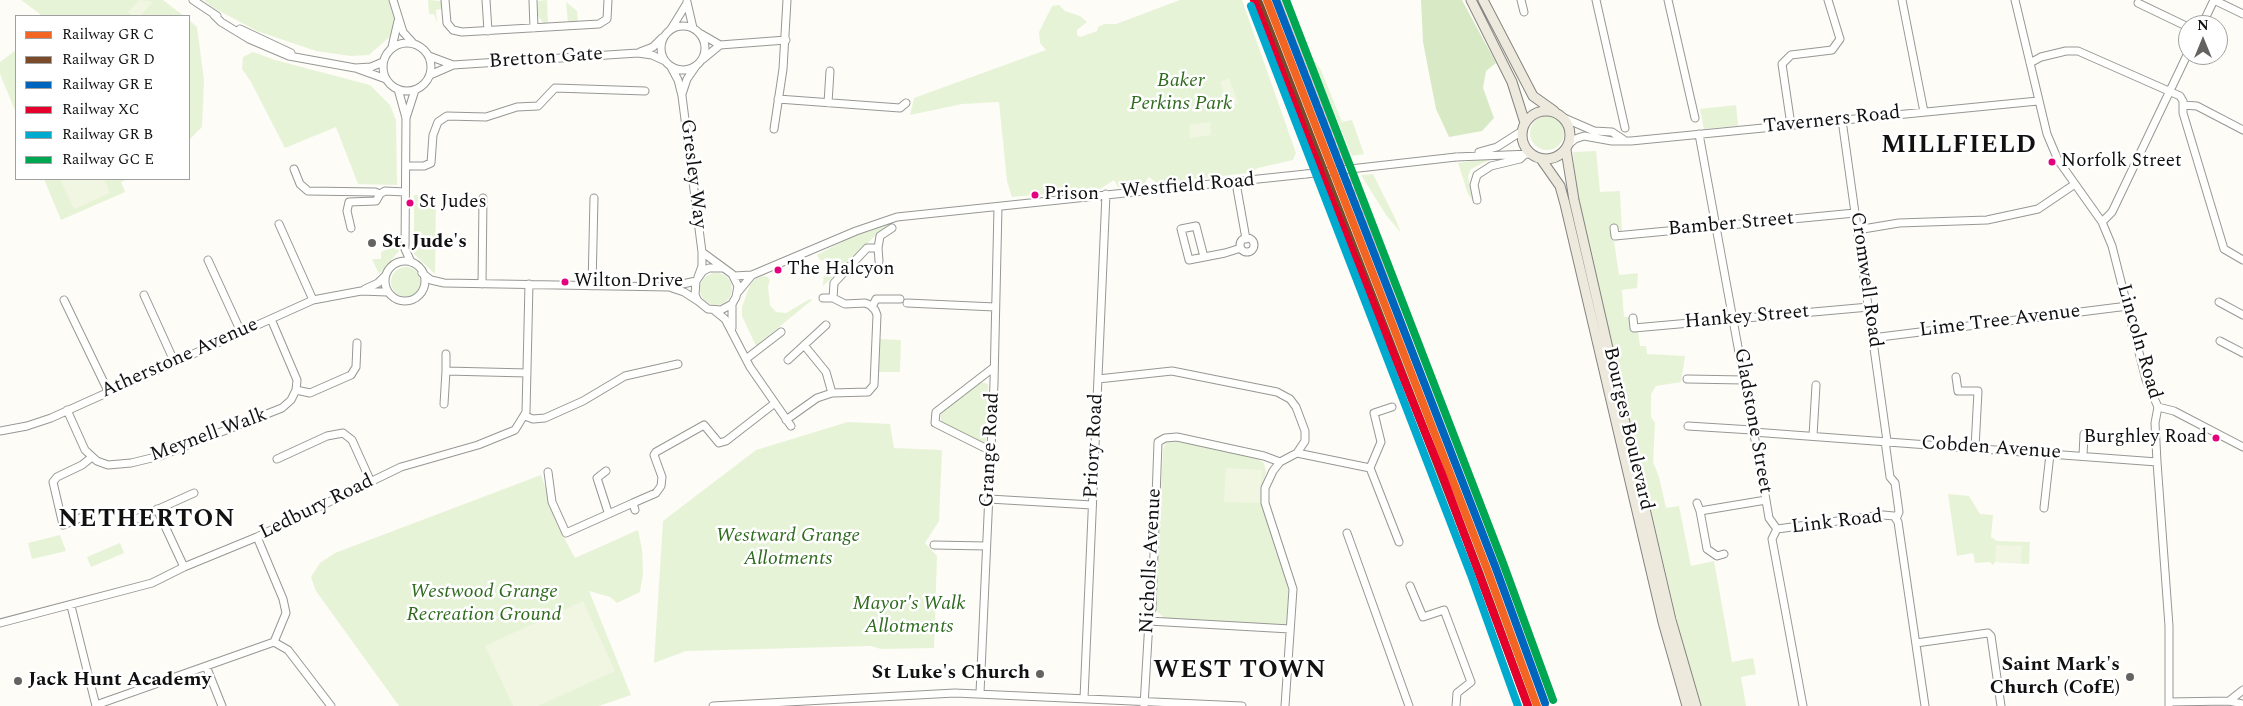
<!DOCTYPE html>
<html>
<head>
<meta charset="utf-8">
<style>
	body { margin:0 }
	#map { position:relative; width:2243px; height:706px; overflow:hidden; background:#fdfcf7; font-family:Spectral,serif }
	canvas { display:block }
	.legend { position:absolute; left:15px; top:15px; width:175px; height:165px; box-sizing:border-box; background:#fff; border:1px solid #a0a0a0; margin:0; padding:6px 9px; list-style:none; font-size:15px; color:#111 }
	.legend li { display:flex; align-items:center; gap:10px; height:25px }
	.legend b { width:25px; border:1px solid #a0a0a0 }
	.north { position:absolute; left:2178px; top:15px; width:50px; height:50px; box-sizing:border-box; background:#fff; border:1px solid #a0a0a0; border-radius:50%; rotate:0deg; font-size:14px; font-weight:700; line-height:20px; text-align:center; color:#111 }
	.north::after { content:''; display:block; margin:auto; width:18px; height:22px; background:#646362; clip-path:polygon(50% 0,100% 100%,50% 72%,0 100%) }
</style>
</head>
<body>
<div id="map">
<canvas width="2243" height="706"></canvas>
<ul class="legend">
<li><b style="height:6px;background:#f26522"></b>Railway GR C</li>
<li><b style="height:6px;background:#7a4b2a"></b>Railway GR D</li>
<li><b style="height:6px;background:#0065bd"></b>Railway GR E</li>
<li><b style="height:6px;background:#e4002b"></b>Railway XC</li>
<li><b style="height:6px;background:#00a9ce"></b>Railway GR B</li>
<li><b style="height:6px;background:#00a651"></b>Railway GC E</li>
</ul>
<div class="north">N</div>
</div>
<script>
const context = document.querySelector('canvas').getContext('2d');
context.lineJoin = 'round';
function paint(path, color) { context.fillStyle = color; context.fill(path, 'evenodd'); }
const shape = rows => new Path2D(rows.map(r => 'M' + r).join(''));
function stroke(path, color, width, dash) { context.strokeStyle = color; context.lineWidth = width; context.lineCap = dash ? 'butt' : 'round'; context.setLineDash(dash || []); context.stroke(path); }
function label(font, color, halo, rows, align = 'center') {
  context.font = font + ' Spectral,serif'; context.lineWidth = 5; context.setLineDash([]); context.textBaseline = 'middle'; context.strokeStyle = halo; context.fillStyle = color; for (const [text, x, y, turn = 0] of rows) {
    context.save(); context.translate(x, y); context.rotate((+turn || 0) * Math.PI / 180); context.textAlign = isNaN(turn) ? turn : align; if (halo) context.strokeText(text, 0, 0); context.fillText(text, 0, 0); context.restore();
  }
}
paint(shape([
	[21,0,163,0,184,16,39,16,40,14],
	[204,0,390,0,394,15,394,33,369,55,351,56,316,51,257,31,212,7],
	[428,0,441,1,441,9,436,10,437,23,434,14,429,14],
	[547,0,548,23,543,23,538,16,538,1],
	[1180,0,1242,0,1296,153,1293,160,1258,168,1249,173,1157,183,1149,177,1144,184,1118,187,1114,180,1100,189,1012,197,1007,181,999,102,962,104,910,115,914,98,1046,50,1040,43,1039,32,1052,6,1059,5,1065,11,1080,16,1087,22,1077,30,1077,35,1080,37,1097,31,1098,27,1104,24,1116,24],
	[566,2,577,11,578,23,568,23],
	[189,20,197,27,204,80,202,127,189,140],
	[16,50,16,113,0,74,0,62],
	[253,52,275,60,370,85,390,105,396,120,397,185,358,184,336,127,285,148,251,82,242,69,243,57],
	[1310,54,1321,70,1342,122,1352,120,1364,154,1352,156],
	[1736,105,1738,126,1704,129,1700,109],
	'1530 133a17 17 0 1 1 34 0a17 17 0 1 1-34 0Z',
	[1596,151,1600,192,1620,191,1622,232,1616,227,1612,228,1619,275,1638,273,1637,288,1622,290,1624,317,1630,317,1631,332,1638,332,1640,346,1646,346,1647,354,1685,356,1681,382,1656,386,1651,394,1651,417,1655,423,1653,462,1659,477,1666,508,1679,506,1691,566,1714,561,1732,662,1753,658,1756,674,1741,677,1746,706,1701,706,1683,646,1576,189,1573,152],
	[1493,158,1471,169,1468,176,1472,200,1468,194,1458,163],
	[1373,174,1396,220,1401,233,1386,215,1361,175],
	[44,179,128,179,121,182,125,192,61,220],
	[414,195,436,195,435,274,414,254],
	[896,221,878,233,823,286,824,273,832,273,833,262,820,260,817,255,855,235],
	[387,237,399,237,399,251,379,274,372,259,381,259,381,252,391,247],
	'391 282a15 15 0 1 1 30 0a15 15 0 1 1-30 0Z',
	'700 289a16 16 0 1 1 32 0a16 16 0 1 1-32 0Z',
	[763,276,768,277,770,280,768,286,770,305,776,312,786,313,810,299,812,300,756,346,742,316,742,307,750,285,755,279],
	[878,339,901,340,900,372,877,372],
	[981,382,988,384,986,444,941,422,941,413],
	[848,422,890,424,894,448,942,450,939,521,925,543,937,556,934,648,881,649,871,646,686,651,654,663,663,521,756,450],
	[1174,441,1253,456,1264,463,1266,472,1262,487,1262,505,1289,590,1286,625,1166,619,1156,611,1163,450,1166,442],
	[541,475,561,532,575,558,638,530,642,549,643,573,640,592,617,603,610,597,589,591,631,695,599,706,399,706,316,591,311,577,320,563,335,553],
	[1948,494,1969,496,1980,514,1993,515,1991,537,1997,541,2030,542,2029,564,1995,562,1993,565,1990,562,1975,563,1973,553,1957,556],
	[60,535,66,551,32,559,28,543],
	[120,543,124,553,91,567,87,557]
]), '#e7f3d7');
paint(shape([
	[1421,0,1462,0,1496,63,1486,71,1483,88,1494,118,1482,131,1449,137,1436,109,1423,42]
]), '#d8eac5');
paint(shape([
	[139,0,153,2,140,16,133,16,128,12],
	[1229,78,1238,103,1229,106,1220,82],
	[1210,122,1211,135,1190,138,1189,125],
	[60,179,104,179,110,193,74,209],
	[1226,468,1262,470,1260,503,1224,502],
	[1996,545,2022,546,2021,563,1995,562],
	[583,601,615,671,538,706,513,706,485,646]
]), '#f0f6e1');
const minor = shape([
	[193,0,217,16],
	[393,0,403,32,413,43],
	[445,0,447,23,453,30,462,32,599,24,607,19,608,0],
	[486,0,488,31],
	[533,0,534,28],
	[1521,0,1524,12],
	[1596,0,1625,128],
	[1668,0,1695,118],
	[1902,0,1924,112],
	[2015,0,2047,134,2058,160,2102,222,2112,246,2146,380,2158,407,2155,423,2157,462,2169,626,2169,706],
	[2214,0,2243,14],
	[687,2,693,28],
	[2138,3,2188,27],
	[214,15,221,22,249,39,289,56,355,68,371,67,383,62],
	[2202,25,2214,0],
	'661 48a22 22 0 1 1 44 0a22 22 0 1 1-44 0Z',
	[240,29,291,53],
	[671,29,687,3],
	[701,34,720,45,786,40],
	'383 67a24 24 0 1 1 48 0a24 24 0 1 1-48 0Z',
	[392,47,398,21],
	[640,52,653,47,662,38],
	[429,56,453,65],
	[703,59,720,45],
	[2030,63,2041,57,2066,51,2078,51,2180,96,2183,101,2183,113,2224,249,2243,260],
	[671,67,678,80,682,96,702,252,702,266,698,277],
	[358,69,386,79],
	[430,75,453,65,638,53,652,55,665,61],
	[398,89,406,118,405,249,411,262],
	[682,94,687,79,696,66],
	[778,99,900,108,906,103],
	[828,103,830,71],
	[2183,105,2197,106,2243,130],
	[406,118,415,90],
	[1564,118,1594,131,1612,132,1624,140],
	[1842,120,1887,441],
	[1791,125,1782,64,1791,55,1832,50,1840,39,1828,0],
	[774,129,783,69,787,0],
	[1699,134,1766,500,1769,518,1777,529],
	[1569,144,1575,139,1584,136,1612,141,1631,141,2038,101],
	[1479,152,1497,147,1522,131],
	[1456,157,1531,154],
	[406,166,424,166,431,163,433,135,438,122,447,116,486,117,517,107,538,106,555,88,645,91],
	[294,169,300,184,308,191,375,192,380,194],
	[1236,183,1246,239],
	[1477,200,1474,185,1477,175,1491,166,1520,159,1525,154],
	[2102,222,2112,212,2188,53],
	[279,224,313,300],
	[351,228,347,211,349,202,376,201,380,194,385,191,405,192],
	[1614,228,1615,236,1855,213],
	[1857,230,1899,223,1987,220,2038,209,2075,184],
	'1240 245a7 7 0 1 1 14 0a7 7 0 1 1-14 0Z',
	[878,248,879,261],
	[702,252,732,274,738,286,736,297,732,304,721,310,708,309,698,301,695,295,696,281,703,271,709,268,722,268],
	[1204,257,1196,226,1181,229,1189,260,1225,253,1241,248],
	[208,260,241,332],
	'385 281a20 20 0 1 1 40 0a20 20 0 1 1-40 0Z',
	[422,273,431,280,444,283,669,287,696,281],
	[734,276,752,275,856,231,897,217,1306,174],
	[482,284,483,198],
	[592,286,594,198],
	[672,288,684,292,698,301],
	[365,289,378,283,385,276],
	[738,292,752,275],
	[144,295,174,361],
	[833,298,834,283,867,248,878,248,880,236,892,228],
	[64,300,108,391],
	[2219,302,2243,315],
	[907,303,995,307],
	[732,304,732,328],
	[872,307,876,299,900,299],
	[1633,318,1634,328,1869,307],
	[1872,338,2128,306],
	[2220,341,2243,353],
	[804,345,826,372,832,393],
	[446,354,446,371],
	[746,359,781,332],
	[788,360,826,325],
	[1956,377,1958,391,1978,391,1975,448],
	[1098,379,1172,371,1277,392,1290,399,1296,407,1305,431,1305,441,1297,453,1280,462,1273,471,1265,488,1265,503,1293,589,1285,706],
	[1687,379,1744,380],
	[296,390,310,393,351,375,356,367,357,343],
	[775,403,791,426],
	[444,404,446,371,527,373],
	[1392,407,1374,413,1381,442,1370,468,1399,542],
	[2158,407,2174,411,2243,447],
	[67,410,85,450,97,461,108,465,131,463,160,456,282,408,291,400,296,390,297,380,271,319],
	[525,416,533,419,545,418,583,401,625,376,678,364],
	[786,420,817,398,832,393,868,392,874,385,877,315,875,310,870,305,865,303,845,304,833,298,823,298],
	[1688,426,1752,430],
	[0,431,27,426,51,418,313,300,361,291,387,292],
	[1753,432,2157,462],
	[1813,436,1816,385],
	[1885,441,1890,477,1895,483,1899,512,1896,519,1898,522,1925,706],
	[991,451,935,423,936,412,993,368],
	[1297,453,1370,468],
	[2083,456,2084,434],
	[277,459,327,436,343,433,352,440,371,482],
	[606,471,597,478,608,512],
	[548,472,552,502,566,533,633,503],
	[989,499,1092,505],
	[1697,503,1700,511],
	[2044,508,2050,454],
	[157,509,184,567],
	[635,510,633,503,656,493,661,486,662,477,654,455,656,452,704,425,719,443,726,441,775,403,750,367,725,319,715,311],
	[90,514,63,525,53,482,57,477,82,465,92,457],
	[134,520,194,493],
	[1777,529,1772,539,1803,706],
	[1777,529,1883,515,1894,516,1896,519],
	[1347,533,1409,706],
	[257,537,283,599,286,613,274,642],
	[934,545,986,546],
	[1724,554,1717,556,1707,549,1700,511,1766,500],
	[1410,586,1423,617,1444,610,1471,682,1457,693,1456,706],
	[71,606,96,706],
	[1149,621,1290,629],
	[0,623,152,583,184,567,257,537,401,467,478,445,515,430,526,412,529,284],
	[1916,643,1988,633,1991,636,2001,706],
	[206,666,222,706],
	[980,693,994,383,998,207],
	[1084,698,1106,194],
	[2229,701,2243,690],
	[2169,702,2229,701,2243,704],
	[96,705,274,642,288,650,331,706],
	[713,706,955,693,1242,706],
	[1144,706,1149,621,1152,609,1158,442,1165,438,1177,437,1264,456,1280,462]
]);
const major = shape([
	[1471,0,1512,82,1525,123],
	[1483,0,1533,96,1554,111],
	'1522 135a24 24 0 1 1 48 0a24 24 0 1 1-48 0Z',
	[1566,150,1574,200,1632,453,1671,620,1696,706],
	[1541,159,1560,186,1565,204,1663,622,1687,706]
]);
stroke(minor, '#979795', 9);
stroke(major, '#858482', 11);
stroke(minor, '#fffffe', 7);
stroke(major, '#ede9dc', 9);
const rail = shape([
	[1279,0,1350,181,1547,706]
]);
stroke(rail, '#d9c6c7', 4);
stroke(rail, '#fff', 2, [5.5]);
const minorBridge = shape([
	[1306,174,1456,157]
]);
stroke(minorBridge, '#979795', 9, []);
stroke(minorBridge, '#fffffe', 7);
stroke(shape([
	[1267,0,1487,569,1537,706]
]), '#f26522', 8);
stroke(shape([
	[1259,3,1479,572,1528,706]
]), '#7a4b2a', 8);
stroke(shape([
	[1276,0,1495,566,1545,703]
]), '#0065bd', 8);
stroke(shape([
	[1254,0,1325,184,1442,474,1528,706]
]), '#e4002b', 8);
stroke(shape([
	[1251,6,1471,575,1518,706]
]), '#00a9ce', 8);
stroke(shape([
	[1286,0,1503,563,1553,700]
]), '#00a651', 8);
for (const [x, y, r, color] of [
	[2052,162,4.5,"#e5007d"],
	[1035,195,4.5,"#e5007d"],
	[410,203,4.5,"#e5007d"],
	[372,243,5,"#646362"],
	[778,270,4.5,"#e5007d"],
	[565,282,4.5,"#e5007d"],
	[2216,438,4.5,"#e5007d"],
	[1040,674,5,"#646362"],
	[2130,677,5,"#646362"],
	[18,681,5,"#646362"]
]) { const dot = new Path2D(); dot.arc(x, y, r, 0, 2 * Math.PI); context.fillStyle = color; context.fill(dot); stroke(dot, '#fff', 2); }
label('19px', '#111', '#fff', [
	["Norfolk Street",2061,162],
	["Prison",1044,195],
	["St Judes",419,203],
	["The Halcyon",787,270],
	["Wilton Drive",574,282],
	["Burghley Road",2207,438,"right"]
], 'left');
label('20px', '#111', '#fff', [
	["Bretton Gate",546,59,-4],
	["Taverners Road",1832,121,-6],
	["Gresley Way",692,174,83],
	["Westfield Road",1188,187,-5],
	["Bamber Street",1731,225,-5],
	["Cromwell Road",1865,280,82],
	["Hankey Street",1747,318,-5],
	["Lime Tree Avenue",2000,322,-7],
	["Lincoln Road",2138,342,74],
	["Atherstone Avenue",180,359,-24],
	["Gladstone Street",1752,421,80],
	["Bourges Boulevard",1627,429,77],
	["Meynell Walk",209,436,-20],
	["Priory Road",1095,446,-87],
	["Cobden Avenue",1991,449,4],
	["Grange Road",991,450,-87],
	["Ledbury Road",317,508,-26],
	["Link Road",1837,523,-7],
	["Nicholls Avenue",1152,561,-87]
]);
label('italic 20px', '#2f6b1f', '#fff', [
	["Baker",1181,82],
	["Perkins Park",1181,105],
	["Westward Grange",788,537],
	["Allotments",788,560],
	["Westwood Grange",484,593],
	["Recreation Ground",484,616],
	["Mayor's Walk",909,605],
	["Allotments",909,628]
]);
label('bold 20px', '#111', '#fff', [
	["St. Jude's",382,243],
	["Saint Mark's",2120,666,"right"],
	["Church (CofE)",2120,689,"right"],
	["St Luke's Church",1030,674,"right"],
	["Jack Hunt Academy",28,681]
], 'left');
context.letterSpacing = '1px';
label('bold 25px', '#111', '#fff', [
	["MILLFIELD",1959,147],
	["NETHERTON",147,521],
	["WEST TOWN",1240,672]
]);
context.letterSpacing = '0px';
</script>
</body>
</html>
